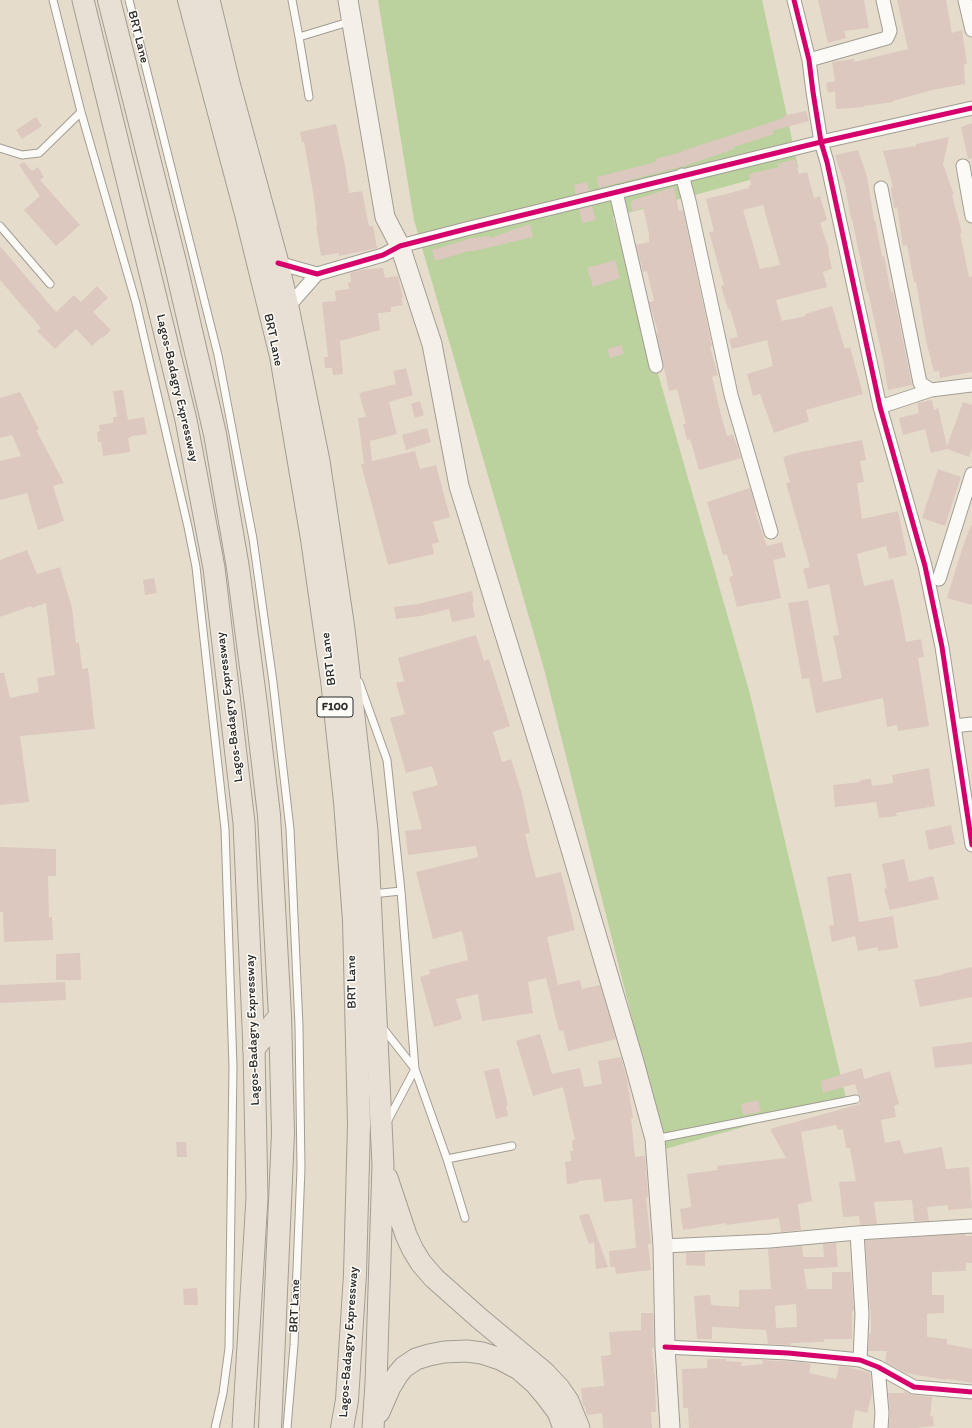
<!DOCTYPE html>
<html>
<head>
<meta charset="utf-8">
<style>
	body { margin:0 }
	canvas { display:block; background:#e6dccc }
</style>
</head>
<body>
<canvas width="972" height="1428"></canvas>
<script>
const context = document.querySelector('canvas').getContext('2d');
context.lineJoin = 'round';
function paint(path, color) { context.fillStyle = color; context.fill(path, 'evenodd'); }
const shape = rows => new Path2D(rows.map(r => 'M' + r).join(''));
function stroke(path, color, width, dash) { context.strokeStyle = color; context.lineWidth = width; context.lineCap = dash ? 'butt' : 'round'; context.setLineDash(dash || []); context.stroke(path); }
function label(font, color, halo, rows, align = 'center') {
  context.font = font + ' Itim,sans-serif'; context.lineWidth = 3; context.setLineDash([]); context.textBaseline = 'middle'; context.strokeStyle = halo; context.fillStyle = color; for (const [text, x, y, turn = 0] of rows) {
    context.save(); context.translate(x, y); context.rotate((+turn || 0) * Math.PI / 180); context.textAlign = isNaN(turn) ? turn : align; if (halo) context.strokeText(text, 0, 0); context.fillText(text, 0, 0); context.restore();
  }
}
paint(shape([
	[378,0,762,0,798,167,613,217,750,694,846,1098,665,1149,544,669,414,220]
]), '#bbd19e');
paint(shape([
	[818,0,864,0,869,28,844,31,846,38,828,43],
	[897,0,946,0,952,33,962,30,967,64,964,64,965,84,932,90,893,101,893,102,864,106,864,107,836,109,835,91,828,93,826,83,835,81,832,62,854,59,854,62,908,49],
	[806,111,809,121,772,131,774,134,734,147,734,149,684,166,599,188,597,177,656,162,655,159,682,152,682,151,784,118,783,116],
	[36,117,42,126,22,139,16,130],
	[972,123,972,158,968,159,961,127],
	[336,124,345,165,349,193,362,191,369,226,373,226,377,248,339,256,339,253,321,256,316,226,317,226,314,198,304,142,302,142,300,132],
	[949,137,943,164,954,195,952,195,962,233,960,233,969,277,972,276,972,372,940,378,939,371,934,372,926,341,916,282,914,282,907,245,903,246,897,207,894,208,891,188,893,187,883,151,916,146,916,144],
	[858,150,867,176,874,220,875,220,882,256,884,256,891,292,893,291,912,385,888,390,883,359,868,292,867,292,852,219,851,219,845,186,835,155],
	[795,159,799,174,807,172,814,198,820,196,827,220,820,223,829,250,828,250,832,269,823,272,827,287,776,300,782,321,806,316,805,314,832,306,845,349,850,347,863,394,806,410,809,421,774,433,760,394,753,396,747,374,773,366,767,340,732,349,729,339,738,337,730,309,728,309,721,286,724,285,709,232,714,231,706,199,749,188,749,185,751,185,749,174,779,167,777,164],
	[763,205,780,265,760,269,743,210],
	[24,162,32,171,38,167,44,177,40,180,80,225,56,246,24,210,40,196,19,165],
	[587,182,589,191,576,194,574,185],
	[674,187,679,211,683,210,712,346,710,347,718,375,712,377,721,415,727,436,733,434,741,458,699,470,690,439,687,440,683,424,686,424,677,389,669,391,656,332,658,332,649,302,654,301,647,271,643,272,636,245,649,242,649,233,643,208,632,211,631,201],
	[592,206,596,220,582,223,579,209],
	[530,224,533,237,474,251,469,251,435,261,432,250,466,240,466,239,490,236,490,238],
	[0,246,56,312,74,295,81,302,97,286,108,298,93,312,111,330,103,338,102,337,92,346,76,329,55,349,37,331,41,328,0,280],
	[615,260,620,278,593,287,587,268],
	[383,268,385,278,398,276,403,298,401,298,403,305,391,307,391,312,378,313,380,330,340,341,343,374,333,375,332,368,325,368,324,357,328,357,322,302,336,301,335,291,349,289,348,283,351,282,350,273,360,270],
	[621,345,624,354,610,358,607,349],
	[406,368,413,395,389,402,397,434,370,441,372,461,415,451,420,469,436,465,450,517,433,522,439,542,432,544,434,554,388,565,361,464,364,464,358,418,366,417,359,393,396,384,393,371],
	[123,390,128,420,144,417,147,434,131,436,131,437,128,438,130,452,103,456,101,442,98,442,97,432,100,431,99,425,113,423,113,417,117,417,113,391],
	[20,392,39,429,36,430,64,483,53,486,64,521,38,530,27,493,0,500,0,461,21,456,12,435,0,438,0,398],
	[932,400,934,410,938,408,947,446,963,402,972,405,972,448,969,457,947,449,931,453,925,429,903,435,899,418,919,413,917,403],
	[420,401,424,415,415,418,411,404],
	[427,428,431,442,406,450,402,435],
	[862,440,866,460,860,461,864,482,857,483,862,519,898,511,907,555,889,559,886,546,857,554,864,586,893,579,900,609,906,642,921,639,924,657,918,658,929,726,898,731,897,725,887,727,883,698,816,713,809,678,802,679,788,603,808,600,823,682,842,678,833,636,839,635,829,584,808,589,803,569,810,567,786,483,790,482,783,457,801,452],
	[938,469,961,477,945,526,922,518],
	[750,488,757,511,755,512,767,546,782,542,786,557,773,560,781,598,759,603,759,602,737,607,729,577,733,576,727,554,723,555,707,502],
	[971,525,972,526,972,605,947,598,962,549],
	[27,550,37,574,60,567,72,608,76,643,79,642,82,669,88,668,95,729,20,736,29,802,0,805,0,673,4,673,10,698,39,692,37,678,55,675,46,603,32,608,31,606,0,617,0,560],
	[154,578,157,593,145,595,143,580],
	[472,591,474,603,472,603,475,617,452,622,449,609,421,616,396,619,394,607,418,604],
	[476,635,484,661,489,659,510,726,493,732,502,762,511,759,522,794,530,833,525,834,536,878,561,872,575,930,547,937,558,985,580,980,582,989,600,985,616,1039,568,1051,563,1030,559,1031,546,978,528,982,533,1013,482,1021,478,994,456,999,462,1019,434,1027,420,977,430,974,429,970,468,960,462,931,433,939,416,872,478,857,476,846,408,855,405,831,422,829,412,792,438,785,432,766,406,773,390,718,405,714,396,683,404,681,398,658],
	[929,768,935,806,896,813,897,816,879,818,876,802,835,807,833,785,860,782,860,780,871,779,872,786,893,783,892,775],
	[951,825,955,844,929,850,925,831],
	[0,847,56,849,56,876,48,876,49,917,52,917,53,940,4,942,3,912,0,912],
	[904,859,909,882,933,876,939,899,890,910,884,889,887,888,882,864],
	[851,873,859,922,893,916,898,948,878,951,878,947,858,951,855,936,832,942,829,926,834,925,827,877],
	[80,953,81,980,56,980,56,954],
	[972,967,972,997,920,1007,914,980,942,975,942,974],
	[65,982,66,1000,0,1003,0,985],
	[540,1034,552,1074,580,1068,584,1087,602,1084,598,1061,621,1057,627,1080,633,1118,631,1118,635,1157,645,1156,648,1197,646,1197,651,1244,648,1244,651,1270,616,1274,615,1267,610,1267,609,1251,636,1248,632,1199,604,1202,601,1179,578,1181,578,1183,567,1184,565,1162,571,1161,570,1151,573,1151,572,1140,575,1140,563,1087,533,1096,516,1041],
	[972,1042,972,1064,935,1068,932,1047],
	[499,1068,508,1106,506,1106,508,1116,496,1119,484,1071],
	[862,1068,864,1079,890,1071,899,1104,894,1106,896,1117,881,1120,885,1143,900,1140,904,1154,942,1147,946,1169,969,1167,972,1208,948,1210,948,1205,927,1207,929,1221,914,1221,912,1200,874,1202,877,1224,860,1225,859,1216,843,1217,839,1182,856,1181,850,1148,846,1148,843,1129,838,1130,836,1125,801,1132,812,1201,798,1204,801,1230,781,1232,779,1218,726,1225,726,1223,683,1230,680,1209,691,1207,687,1174,718,1170,717,1166,786,1158,770,1129,860,1104,861,1098,858,1094,855,1084,823,1093,821,1081],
	[758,1100,761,1112,743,1115,741,1104],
	[176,1142,186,1142,187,1157,177,1157],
	[585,1214,589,1214,608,1267,596,1269,594,1242,589,1244,579,1216],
	[965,1234,965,1236,972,1236,972,1263,966,1263,966,1271,932,1272,932,1295,944,1295,944,1313,927,1314,927,1337,947,1339,947,1344,972,1349,972,1383,947,1379,946,1380,906,1373,885,1362,887,1351,868,1351,869,1334,871,1334,871,1309,870,1310,865,1240],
	[836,1243,838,1267,804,1269,807,1289,832,1289,832,1272,851,1272,854,1311,852,1311,852,1339,824,1339,824,1342,791,1343,790,1345,768,1344,766,1330,712,1327,712,1339,697,1339,694,1296,710,1295,711,1305,739,1307,739,1290,771,1289,768,1249,802,1246,803,1257,824,1257,823,1244],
	[796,1304,797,1327,776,1328,775,1306],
	[705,1252,705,1266,686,1265,686,1253],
	[197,1288,198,1305,184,1305,183,1289],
	[641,1313,653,1313,654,1348,652,1348,655,1379,656,1412,651,1412,652,1428,603,1428,602,1413,587,1415,585,1406,583,1406,581,1388,604,1386,601,1356,611,1355,609,1332,641,1330],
	[707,1359,726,1359,726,1361,742,1362,741,1366,763,1364,762,1360,801,1362,811,1364,809,1373,836,1379,839,1366,848,1367,870,1373,872,1394,867,1413,855,1410,852,1428,689,1428,688,1408,683,1408,682,1369,707,1368],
	[904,1391,913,1395,932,1397,930,1417,933,1416,934,1426,916,1428,889,1428,890,1412,888,1393,904,1393]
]), '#dcc8bf');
const service = shape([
	[53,0,81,112,136,303,188,527,196,567,225,829,233,1067,229,1348,223,1393,215,1428],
	[129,0,218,355,253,539,273,682,290,829,299,1026,301,1168,294,1345,287,1428],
	[292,0,299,37],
	[309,97,299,37,352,21],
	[0,148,22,155,39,153,81,112],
	[0,226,50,284],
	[359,682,387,760,401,891,415,1069,387,1122],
	[372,894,401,891],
	[382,1027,415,1069,447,1159,465,1218],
	[655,1139,856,1099],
	[447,1159,512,1146]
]);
const minor = shape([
	[794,0,809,60,813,92,821,142,827,162,880,407,925,566,942,647,972,845],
	[965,0,972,30],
	[809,60,887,38,890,31,883,0],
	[963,166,972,216],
	[682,175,689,201,731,395,771,532],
	[881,188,920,383,931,390],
	[616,192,656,366],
	[278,263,317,274,383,255,400,246,466,229,821,142,972,108],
	[288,307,317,274],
	[880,407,931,390,972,385],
	[939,579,972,474],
	[954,726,972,724],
	[857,1233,862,1314,860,1360],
	[663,1246,770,1241,857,1233,972,1226],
	[665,1347,788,1353,860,1360,878,1367,914,1387,972,1392],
	[878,1367,882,1413,881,1428]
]);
const secondary = shape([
	[348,0,385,217,400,246,432,344,459,486,559,809,634,1062,655,1139,663,1246,665,1347,670,1428]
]);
const primary = shape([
	[83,0,186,420,214,568,244,823,254,1048,257,1198,243,1428],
	[209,0,229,83,278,263,288,307,319,461,344,629,367,831,383,1165,376,1383,373,1428],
	[387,1178,406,1235,413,1250,421,1263,434,1278,479,1318,544,1372,559,1388,568,1401,579,1428],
	[379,1412,390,1387,398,1374,404,1367,416,1359,429,1355,444,1352,467,1351,482,1353,500,1359,519,1369,535,1383,546,1396,558,1412,564,1428]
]);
const motorway = shape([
	[109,0,176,266,215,434,238,568,256,705,269,815,280,1016,283,1133,270,1428],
	[189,0,246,214,281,356,312,539,332,680,345,802,354,920,359,1124,355,1274,347,1400,342,1428],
	[254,1048,280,1016]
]);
stroke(service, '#a29d93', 9);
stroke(minor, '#a29d93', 15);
stroke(secondary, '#a29d93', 21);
stroke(primary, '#a29d93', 23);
stroke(motorway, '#a29d93', 24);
stroke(service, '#fbfaf7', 7);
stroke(minor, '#fbfaf7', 13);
stroke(secondary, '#f4f0e9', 19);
stroke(primary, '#e8e0d4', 21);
stroke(motorway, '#e8e0d4', 22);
stroke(shape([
	[794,0,809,60,813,92,821,142,827,162,880,407,925,566,942,647,972,845],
	[278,263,317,274,383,255,400,246,466,229,821,142,972,108],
	[665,1347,788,1353,860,1360,878,1367,914,1387,972,1392]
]), '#d6006c', 5);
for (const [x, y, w] of [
	[335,707,36]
]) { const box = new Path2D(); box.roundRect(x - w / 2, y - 10, w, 20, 3); context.fillStyle = '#fdfcf7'; context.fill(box); stroke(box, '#2b2b2b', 1); }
label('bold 12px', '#2b2b2b', null, [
	["F100",335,707]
]);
label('13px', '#2b2b2b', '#fdfcf7', [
	["BRT Lane",138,37,76],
	["BRT Lane",273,340,78],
	["Lagos-Badagry Expressway",177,388,77],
	["BRT Lane",329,659,-97],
	["Lagos-Badagry Expressway",230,707,-97],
	["BRT Lane",352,982,-91],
	["Lagos-Badagry Expressway",253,1030,-92],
	["BRT Lane",295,1306,-88],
	["Lagos-Badagry Expressway",349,1342,-86]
]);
</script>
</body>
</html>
